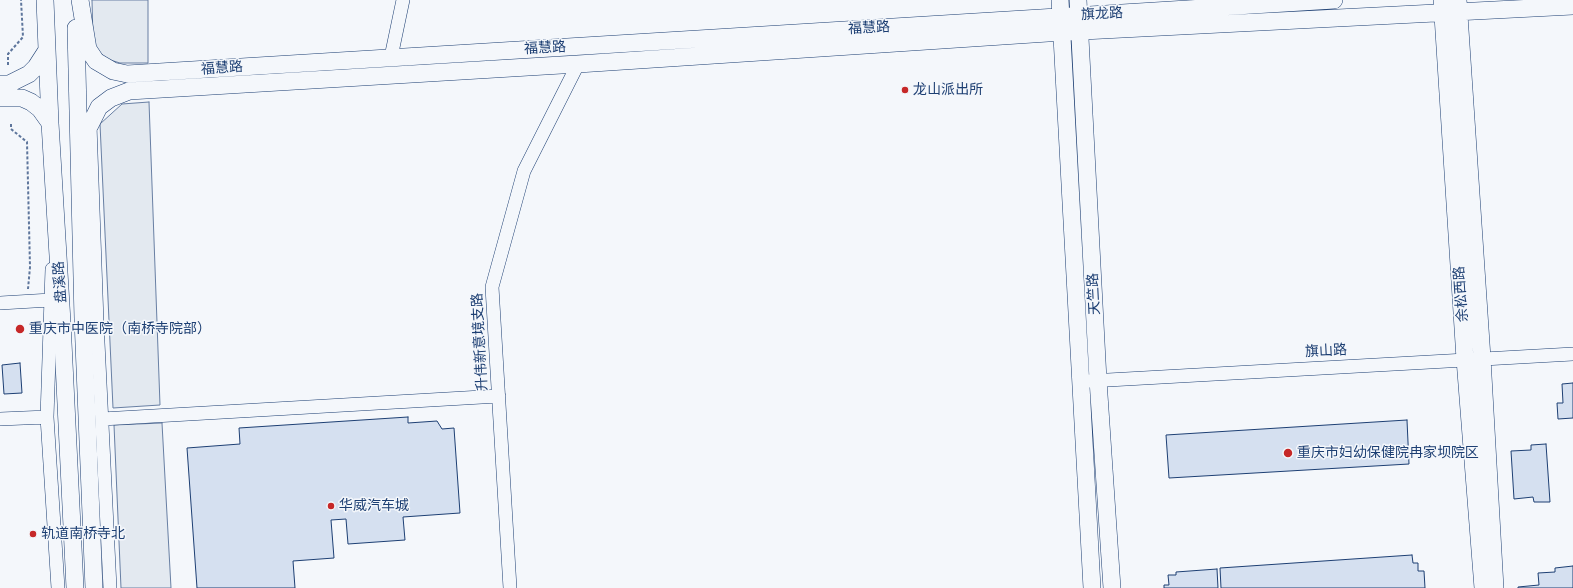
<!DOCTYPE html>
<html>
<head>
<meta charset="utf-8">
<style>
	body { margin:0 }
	canvas { display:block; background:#f4f7fb }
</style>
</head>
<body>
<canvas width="1573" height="588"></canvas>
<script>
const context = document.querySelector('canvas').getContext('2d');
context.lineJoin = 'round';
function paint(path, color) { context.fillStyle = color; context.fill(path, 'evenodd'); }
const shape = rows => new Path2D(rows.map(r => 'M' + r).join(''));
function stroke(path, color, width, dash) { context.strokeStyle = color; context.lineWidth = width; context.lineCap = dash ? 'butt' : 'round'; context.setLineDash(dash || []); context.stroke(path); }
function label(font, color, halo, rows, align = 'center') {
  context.font = font + ' Quicksand,"Noto Sans SC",sans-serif'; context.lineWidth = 3; context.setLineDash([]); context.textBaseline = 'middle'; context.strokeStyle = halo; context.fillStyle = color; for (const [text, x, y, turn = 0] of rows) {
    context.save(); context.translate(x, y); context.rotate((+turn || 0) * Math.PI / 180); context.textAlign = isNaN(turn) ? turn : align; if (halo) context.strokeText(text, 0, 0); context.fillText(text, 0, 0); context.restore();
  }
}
const green = shape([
	[92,0,148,0,148,63,120,63,107,59,98,51,93,40,92,0],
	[149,102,160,405,113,408,100,124,122,104,149,102],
	[162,423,171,588,121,588,114,425,162,423]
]);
paint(green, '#e3e9f0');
stroke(green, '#687fa3', 1);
const building = shape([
	[20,363,22,393,4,394,2,365,20,363],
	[1573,383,1573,418,1558,419,1557,403,1563,403,1562,384,1573,383],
	[408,417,408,423,437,421,442,429,454,428,460,513,403,517,405,540,348,544,346,519,331,520,334,558,293,561,295,588,197,588,187,448,240,444,239,428,408,417],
	[1407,420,1409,464,1169,478,1166,435,1407,420],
	[1546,444,1550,502,1534,502,1533,497,1514,499,1511,451,1531,450,1531,445,1546,444],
	[1412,555,1413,563,1418,563,1418,571,1424,571,1425,588,1221,588,1220,568,1412,555],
	[1573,566,1573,588,1518,588,1518,587,1539,585,1538,573,1555,572,1555,568,1573,566],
	[1217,569,1218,588,1164,588,1164,585,1169,585,1168,575,1176,575,1176,572,1217,569]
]);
paint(building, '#d5e0f0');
stroke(building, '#1d3f73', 1);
const minor = shape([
	[391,57,403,0],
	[90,125,97,322,110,588],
	[52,269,47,417,58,588],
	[0,303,51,300],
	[1090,381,1573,354],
	[0,419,47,417],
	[102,419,499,396],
	[510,588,492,287,524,171,578,64]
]);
const major = shape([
	[45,0,50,123,62,322,75,588],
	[80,0,88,49,96,61,113,71,127,74,1334,0],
	[1060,0,1092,588],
	[1078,0,1098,380,1112,588],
	[1442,0,1465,359,1483,588],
	[1458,0,1482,358,1495,588],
	[76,28,83,319,94,588],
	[0,84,9,84,29,74,36,67,47,50],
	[0,98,22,98,31,102,40,109,50,123],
	[90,125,99,107,111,98,129,91,578,64,1063,32,1573,6]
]);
stroke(minor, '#1d3f73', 14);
stroke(major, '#1d3f73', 18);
stroke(shape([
	[8,65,8,54,23,37,21,0],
	[11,124,11,129,27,142,30,267,28,289]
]), '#5e769c', 2, [3, 2]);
stroke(minor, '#f4f7fb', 13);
stroke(major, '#f4f7fb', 17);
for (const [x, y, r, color] of [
	[905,90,4,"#c62828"],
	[20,329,5,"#c62828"],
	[1288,453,5,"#c62828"],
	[331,506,4,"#c62828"],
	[33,534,4,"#c62828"]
]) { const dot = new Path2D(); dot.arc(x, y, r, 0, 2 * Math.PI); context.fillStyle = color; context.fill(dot); stroke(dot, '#f4f7fb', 1.5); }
label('14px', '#1d3f73', '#f4f7fb', [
	["旗龙路",1102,14,-3],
	["福慧路",869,28,-3],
	["福慧路",545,48,-3],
	["福慧路",222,68,-4],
	["盘溪路",60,282,-94],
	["天竺路",1094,294,-93],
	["余松西路",1461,294,-94],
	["升伟新意境支路",480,342,-93],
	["旗山路",1326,351,-3]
]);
label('14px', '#1d3f73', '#f4f7fb', [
	["龙山派出所",913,90],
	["重庆市中医院（南桥寺院部）",29,329],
	["重庆市妇幼保健院冉家坝院区",1297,453],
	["华威汽车城",339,506],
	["轨道南桥寺北",41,534]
], 'left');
</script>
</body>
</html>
